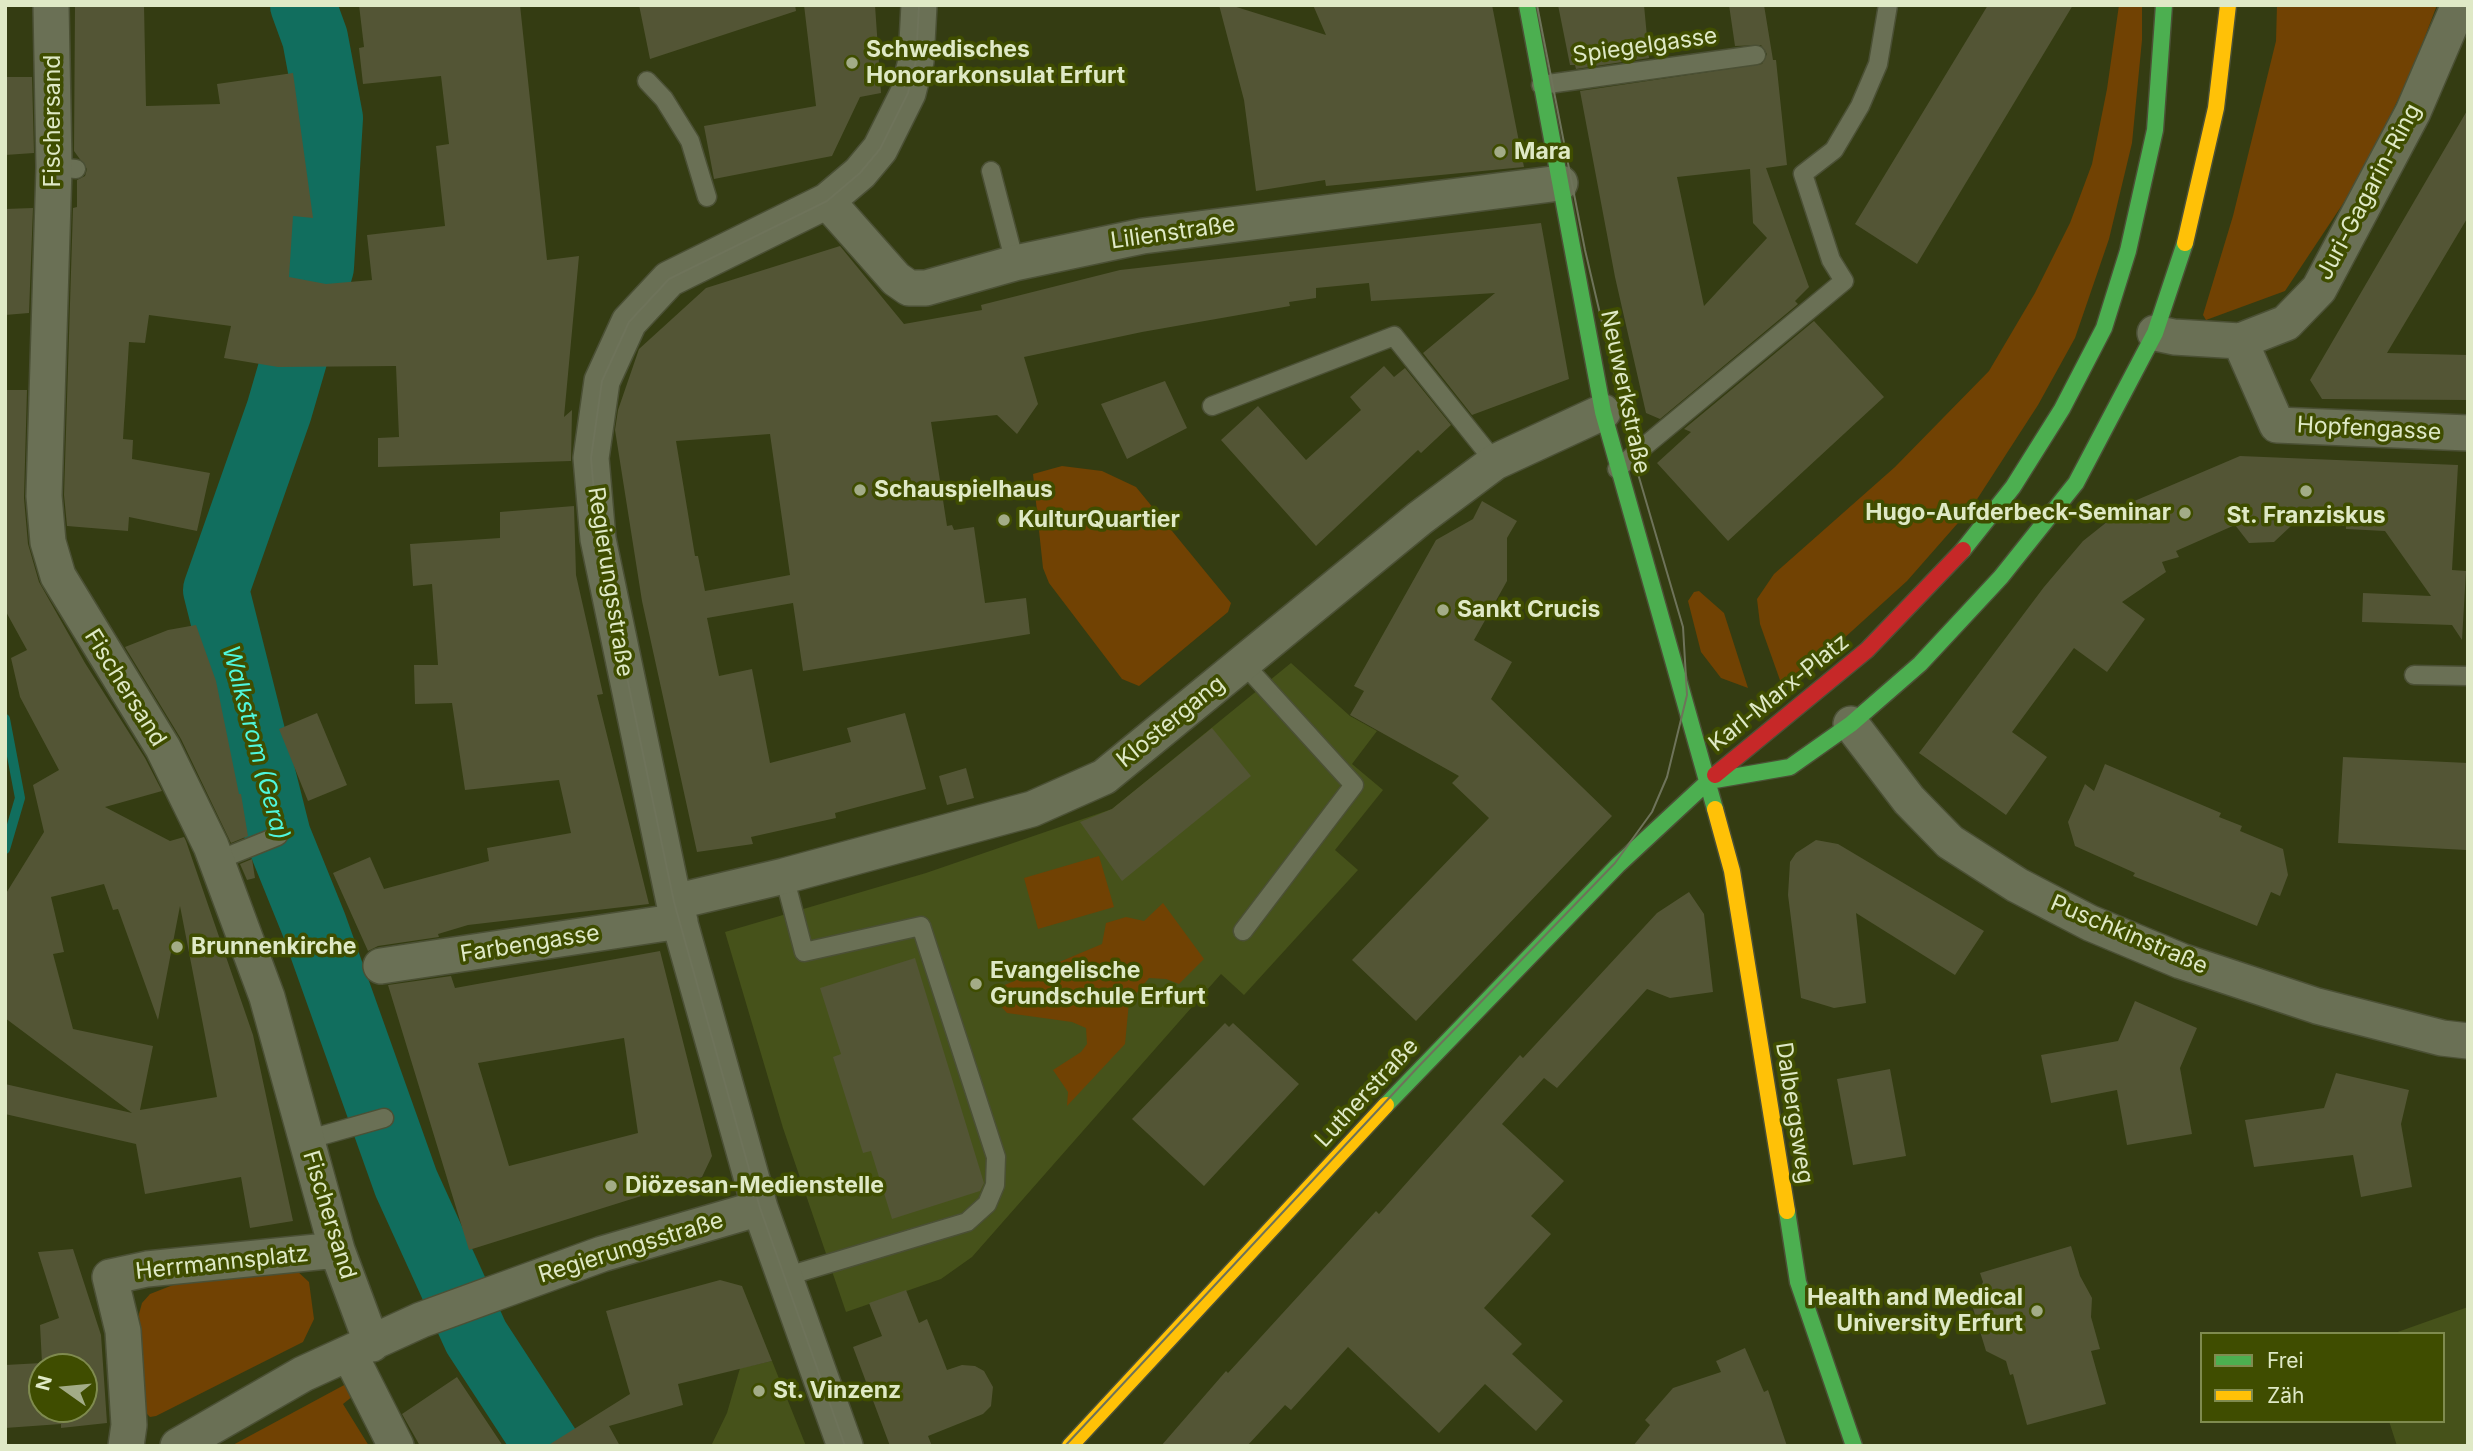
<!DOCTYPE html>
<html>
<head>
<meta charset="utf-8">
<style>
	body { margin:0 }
	#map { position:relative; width:2473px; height:1451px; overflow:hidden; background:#343c12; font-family:Inter,sans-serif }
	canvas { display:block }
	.frame { position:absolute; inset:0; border:7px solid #dfe9c6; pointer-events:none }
	.legend { position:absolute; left:2200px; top:1332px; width:245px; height:91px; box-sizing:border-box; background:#3f4d00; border:2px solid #7f8b4f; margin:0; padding:9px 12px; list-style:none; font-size:21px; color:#dfe9c6 }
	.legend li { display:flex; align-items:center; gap:14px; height:35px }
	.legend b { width:35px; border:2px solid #7f8b4f }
	.north { position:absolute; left:28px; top:1353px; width:70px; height:70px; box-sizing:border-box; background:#3f4d00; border:2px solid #7f8b4f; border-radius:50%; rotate:285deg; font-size:19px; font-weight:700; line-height:28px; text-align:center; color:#dfe9c6 }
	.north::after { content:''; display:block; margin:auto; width:24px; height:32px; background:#a3ac87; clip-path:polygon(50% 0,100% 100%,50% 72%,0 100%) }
</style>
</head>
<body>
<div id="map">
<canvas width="2473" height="1451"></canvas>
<div class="frame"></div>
<ul class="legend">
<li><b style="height:9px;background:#4caf50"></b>Frei</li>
<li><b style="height:9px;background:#ffc107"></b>Zäh</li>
</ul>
<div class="north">N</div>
</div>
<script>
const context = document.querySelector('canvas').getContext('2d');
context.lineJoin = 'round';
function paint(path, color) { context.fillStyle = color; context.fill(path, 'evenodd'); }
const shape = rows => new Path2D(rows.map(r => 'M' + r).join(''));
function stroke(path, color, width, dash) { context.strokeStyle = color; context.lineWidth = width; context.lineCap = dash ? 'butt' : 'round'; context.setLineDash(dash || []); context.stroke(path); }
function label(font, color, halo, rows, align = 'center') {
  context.font = font + ' Inter,sans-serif'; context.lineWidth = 7; context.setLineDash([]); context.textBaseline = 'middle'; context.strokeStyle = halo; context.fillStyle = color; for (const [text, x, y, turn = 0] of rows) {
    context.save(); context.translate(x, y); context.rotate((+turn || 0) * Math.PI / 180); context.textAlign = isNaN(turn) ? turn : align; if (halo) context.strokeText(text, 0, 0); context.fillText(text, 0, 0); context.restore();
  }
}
paint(shape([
	[1291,663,1350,716,1377,731,1352,764,1383,790,1335,850,1358,870,1244,995,1221,974,972,1257,941,1279,846,1312,783,1128,725,932,926,873,1112,809],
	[2468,1307,2468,1446,2397,1446,2389,1421,2443,1421,2443,1334,2392,1334],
	[772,1361,806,1446,711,1446,727,1413,740,1368]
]), '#46521a');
paint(shape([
	[2119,5,2142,5,2142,40,2132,143,2109,239,2075,338,2038,405,1972,507,1907,581,1831,650,1781,683,1760,624,1757,599,1774,574,1895,467,1989,371,2035,293,2070,223,2092,164,2107,89],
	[2277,5,2437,5,2412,71,2358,181,2285,291,2206,320,2203,315,2233,216,2276,41],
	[1062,466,1102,471,1136,487,1231,603,1228,612,1139,686,1122,679,1049,583,1043,568,1033,474],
	[1699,591,1724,613,1748,688,1721,678,1701,652,1688,601,1694,592],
	[1099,856,1114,907,1038,929,1024,878],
	[1163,903,1204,959,1179,984,1166,979,1149,978,1129,1002,1125,1044,1067,1106,1068,1092,1053,1070,1081,1052,1087,1044,1086,1028,1072,1022,1007,1013,988,992,1102,944,1106,923,1126,917,1144,921],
	[297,1271,309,1282,314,1319,303,1342,156,1416,150,1417,146,1413,143,1405,139,1314,142,1303,150,1294,173,1285],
	[346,1384,353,1396,343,1404,369,1446,231,1446]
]), '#714203');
stroke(shape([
	[5,719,20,798,5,849]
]), '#116e5e', 10);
stroke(shape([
	[303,5,315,38,330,118,321,267,279,411,216,590,278,836,314,925,406,1183,476,1337,547,1446]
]), '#116e5e', 66);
paint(shape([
	[75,5,144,5,146,106,220,104,217,84,293,73,313,218,293,216,289,277,326,284,372,280,367,235,445,226,436,146,449,144,441,76,363,84,359,48,364,47,359,5,520,5,547,260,579,256,564,417,572,410,571,461,378,467,378,438,399,437,396,366,278,367,224,358,231,326,149,315,145,343,129,342,123,439,133,440,132,459,210,473,197,531,129,517,128,531,67,526,64,495,73,208,77,207,77,180,85,176,87,169,74,151],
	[639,5,795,5,796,11,650,59],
	[804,5,875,5,881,93,860,97,832,156,714,179,704,126,816,106],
	[1219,5,1230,5,1326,35,1313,5,1492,5,1524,167,1326,186,1325,180,1256,191,1244,100],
	[1558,5,1644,5,1649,58,1576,69,1575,65,1570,65],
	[1729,5,1764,5,1773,60,1776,60,1787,165,1766,168,1809,287,1795,301,1798,304,1660,419,1646,413,1615,277,1580,91,1762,64,1767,54,1761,45,1735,46],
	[1750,169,1753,223,1767,238,1704,306,1677,177],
	[1988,5,2073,5,1917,264,1855,224],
	[5,77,32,77,34,153,5,155],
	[2468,109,2468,217,2387,353,2468,355,2468,400,2322,399,2310,380],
	[33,208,29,313,5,315,5,209],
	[1541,223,1569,379,1472,415,1423,353,1495,293,1371,301,1369,283,1316,288,1316,298,1289,302,1290,306,1142,332,1024,357,1038,404,1017,434,997,415,931,422,947,526,952,525,954,530,974,527,985,603,1026,598,1030,634,803,671,793,603,707,618,719,676,752,669,770,763,851,742,847,728,905,713,926,789,835,813,836,818,751,837,753,844,697,852,642,601,615,430,618,410,639,349,706,288,840,246,904,324,982,310,981,305,1120,270],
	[770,434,790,575,705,591,698,556,695,556,676,441],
	[1814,321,1884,397,1728,541,1657,463,1691,432,1684,429],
	[1384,366,1394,377,1405,368,1451,425,1421,453,1418,450,1316,546,1221,440,1258,406,1306,460,1361,410,1350,397],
	[1165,381,1187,428,1127,459,1101,404],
	[5,390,27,390,24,498,28,544,39,582,85,663,145,758,162,791,105,807,170,841,184,837,186,841,253,1035,293,1221,250,1228,241,1177,145,1194,136,1144,5,1114,5,1084,132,1113,5,1018,5,895,44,832,33,785,59,770,20,697,11,658,27,650,5,610],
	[104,884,113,910,118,909,158,1020,180,906,217,1097,140,1110,153,1046,73,1029,53,954,64,952,51,897],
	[2240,456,2458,465,2452,570,2466,571,2462,640,2452,625,2362,622,2363,593,2431,596,2385,531,2346,529,2346,526,2291,526,2274,542,2249,543,2235,525,2176,551,2179,557,2162,562,2166,572,2122,602,2145,619,2107,672,2074,648,2012,732,2047,757,2006,815,1919,753,2044,587,2083,541,2132,502],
	[1482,501,1517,521,1507,538,1507,581,1474,640,1512,662,1491,699,1612,816,1416,1021,1352,960,1489,818,1452,783,1459,776,1350,715,1364,691,1354,686,1436,540,1473,519],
	[574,506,576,575,603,694,597,695,649,904,468,925,438,934,439,937,378,946,368,951,333,873,370,857,384,889,489,861,487,848,571,833,559,780,465,790,452,703,415,704,414,665,438,665,432,584,413,586,410,544,500,538,500,512],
	[196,625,216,681,239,794,241,794,248,836,231,843,181,739,125,647,168,630],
	[317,713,347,785,308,801,279,729],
	[1212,728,1251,776,1122,881,1080,822,1112,809],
	[2343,757,2468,763,2466,850,2338,843],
	[2105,764,2221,813,2219,817,2242,826,2240,831,2283,849,2288,875,2280,896,2271,892,2257,926,2133,876,2135,873,2075,846,2068,822,2085,784,2094,791],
	[966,768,974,798,947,805,939,776],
	[1816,840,1838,844,1984,931,1955,975,1856,913,1866,1003,1834,1008,1801,998,1788,895,1790,862,1796,853],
	[252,859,255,878,247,880,240,864],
	[1689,892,1704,914,1713,992,1670,998,1647,989,1557,1088,1544,1078,1502,1124,1564,1181,1531,1216,1551,1234,1484,1308,1522,1344,1512,1354,1563,1401,1536,1431,1485,1384,1439,1433,1348,1347,1291,1410,1285,1405,1247,1446,1161,1446,1226,1371,1228,1373,1376,1211,1379,1214,1520,1055,1523,1058,1657,913],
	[660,951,712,1156,702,1177,469,1250,388,985,451,976,455,988],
	[624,1038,638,1133,509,1166,478,1063],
	[915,958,984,1183,980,1191,892,1219,871,1151,863,1153,849,1108,833,1057,841,1054,820,988],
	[2135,1001,2197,1028,2180,1068,2192,1134,2127,1145,2117,1090,2051,1103,2041,1055,2118,1041],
	[1225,1023,1229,1027,1233,1023,1299,1084,1204,1186,1132,1119],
	[1890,1069,1906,1156,1853,1165,1837,1079],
	[2336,1073,2409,1090,2401,1124,2412,1187,2361,1197,2353,1155,2254,1167,2245,1120,2324,1108],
	[2071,1246,2080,1276,2092,1298,2091,1317,2100,1349,2091,1351,2106,1404,2027,1425,2013,1374,2010,1375,2006,1361,1986,1351,1972,1305,1983,1282,1980,1273],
	[73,1249,101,1335,107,1423,61,1428,61,1424,5,1428,5,1365,42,1363,40,1325,59,1318,38,1252],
	[42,1367,84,1367,84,1409,42,1409],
	[720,1280,742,1286,772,1361,678,1384,683,1405,609,1426,620,1446,547,1446,630,1394,606,1311],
	[906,1290,919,1323,927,1319,947,1370,962,1365,975,1366,984,1371,993,1387,991,1406,983,1414,928,1436,932,1446,890,1446,853,1347,882,1336,869,1303],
	[1745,1348,1764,1392,1768,1390,1787,1446,1633,1446,1650,1425,1645,1420,1673,1388,1721,1372,1716,1361],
	[457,1377,503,1446,420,1446,402,1414]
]), '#535535');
const lane = shape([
	[647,81,664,99,690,141,707,197],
	[1541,85,1756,55],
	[54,167,76,169],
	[991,171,1015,263],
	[1212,406,1394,336,1495,462],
	[1617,469,1844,281,1831,260,1803,174,1834,150,1860,106,1878,64,1888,5],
	[1243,663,1354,785,1243,931],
	[2414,675,2468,676],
	[216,861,278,836],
	[784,876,804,952,921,926,996,1157,995,1185,987,1204,967,1222,784,1277],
	[306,1140,384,1118]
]);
const street = shape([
	[51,5,54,167,44,496,48,542,58,576,163,748,211,846,267,997,337,1250,372,1344],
	[827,201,896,279,909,288,926,288,1015,263,1143,236,1560,183],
	[2155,333,2174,337,2240,341,2286,323,2319,289,2413,112,2459,5],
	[2240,341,2277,425,2468,433],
	[1851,724,1909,800,1950,842,2017,885,2090,923,2181,961,2317,1006,2442,1038,2468,1041],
	[674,902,784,876,1032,809,1104,777,1420,518,1495,462,1603,412],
	[381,966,680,921],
	[350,1355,396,1446],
	[126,1446,129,1425,123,1331,110,1277,147,1269,337,1250],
	[178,1446,303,1374,421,1320,602,1254,760,1208],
	[845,1446,760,1208,674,902,598,539,591,458,602,381,629,322,669,279,827,201,860,173,880,149,908,93,916,61,919,5]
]);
const fast = shape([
	[1527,5,1603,412,1715,809],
	[1963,550,2013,487,2062,409,2104,328,2128,251,2155,130,2164,5],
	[1709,781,1790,767,1851,724,1920,664,2001,577,2076,483,2155,333,2185,243],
	[1386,1105,1618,865,1715,775],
	[1787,1211,1798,1282,1854,1446]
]);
const slow = shape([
	[2185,243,2216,108,2228,5],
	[1715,809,1732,871,1787,1211],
	[1070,1446,1386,1105]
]);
const jam = shape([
	[1715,775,1867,650,1963,550]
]);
stroke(lane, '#4b5035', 21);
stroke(street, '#4b5035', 38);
stroke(fast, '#4b5035', 19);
stroke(slow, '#4b5035', 19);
stroke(jam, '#4b5035', 19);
stroke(lane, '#6a7055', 18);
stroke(street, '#6a7055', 35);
stroke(fast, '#4caf50', 16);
stroke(slow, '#ffc107', 16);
stroke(jam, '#c62828', 16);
stroke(shape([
	[845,1446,760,1208,674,902,598,539,591,458,602,381,629,322,669,279,827,201,860,173,880,149,908,93,916,61,919,5],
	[1065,1446,1418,1067,1615,863,1652,812,1667,777,1687,695,1683,627,1636,467,1585,250,1537,5]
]), '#6e735a', 2);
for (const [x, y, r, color] of [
	[852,63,7,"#a3ac87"],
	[1500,152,7,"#a3ac87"],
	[860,490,7,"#a3ac87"],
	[2306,491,7,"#a3ac87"],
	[2185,513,7,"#a3ac87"],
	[1004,520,7,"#a3ac87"],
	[1443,610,7,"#a3ac87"],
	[177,947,7,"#a3ac87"],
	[976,984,7,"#a3ac87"],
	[611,1186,7,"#a3ac87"],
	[2037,1311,7,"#a3ac87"],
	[759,1391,7,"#a3ac87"]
]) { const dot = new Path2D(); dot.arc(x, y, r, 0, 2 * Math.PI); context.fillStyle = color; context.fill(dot); stroke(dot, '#3f4d00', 2.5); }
label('23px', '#dfe9c6', '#3f4d00', [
	["Spiegelgasse",1645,46,-8],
	["Fischersand",53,121,-90],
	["Juri-Gagarin-Ring",2369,192,-62],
	["Lilienstraße",1173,233,-8],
	["Neuwerkstraße",1625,392,78],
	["Hopfengasse",2369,429,3],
	["Regierungsstraße",610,582,81],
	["Fischersand",125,688,58],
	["Karl-Marx-Platz",1779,693,-39],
	["Klostergang",1171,722,-39],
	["Puschkinstraße",2129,935,23],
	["Farbengasse",530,944,-9],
	["Lutherstraße",1367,1093,-47],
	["Dalbergsweg",1794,1113,81],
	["Fischersand",329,1215,73],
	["Regierungsstraße",631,1248,-17],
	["Herrmannsplatz",222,1263,-6]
]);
label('bold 23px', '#dfe9c6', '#3f4d00', [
	["Schwedisches",866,50],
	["Honorarkonsulat Erfurt",866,76],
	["Mara",1514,152],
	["Schauspielhaus",874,490],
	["Hugo-Aufderbeck-Seminar",2171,513,"right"],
	["St. Franziskus",2306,516,"center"],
	["KulturQuartier",1018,520],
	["Sankt Crucis",1457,610],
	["Brunnenkirche",191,947],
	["Evangelische",990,971],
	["Grundschule Erfurt",990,997],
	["Diözesan-Medienstelle",625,1186],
	["Health and Medical",2023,1298,"right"],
	["University Erfurt",2023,1324,"right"],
	["St. Vinzenz",773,1391]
], 'left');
label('italic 24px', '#4ff7dd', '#3f4d00', [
	["Walkstrom (Gera)",255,743,75]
]);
</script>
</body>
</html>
